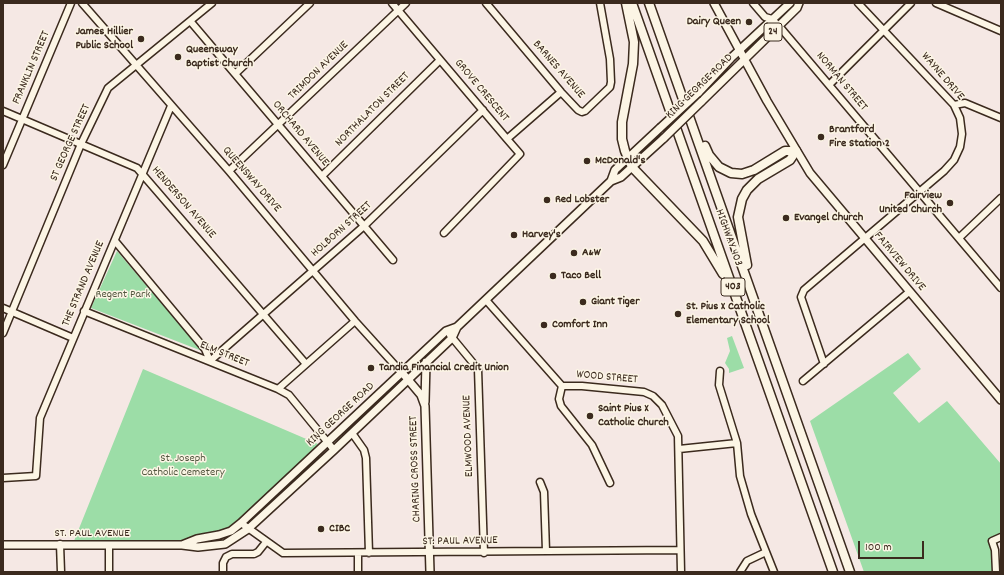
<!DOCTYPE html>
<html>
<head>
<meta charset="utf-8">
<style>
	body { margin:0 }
	#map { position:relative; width:1004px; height:575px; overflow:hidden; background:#f5e8e4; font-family:Dekko,sans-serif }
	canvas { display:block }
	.frame { position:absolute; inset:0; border:4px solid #3b2a1e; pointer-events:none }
	.scale { position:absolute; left:858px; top:541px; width:66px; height:18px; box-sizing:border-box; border:2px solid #3b2a1e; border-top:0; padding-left:5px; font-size:12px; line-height:14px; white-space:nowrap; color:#3b2a1e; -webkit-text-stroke:3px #fcf5e5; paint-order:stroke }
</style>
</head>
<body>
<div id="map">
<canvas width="1004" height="575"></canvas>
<div class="frame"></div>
<div class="scale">100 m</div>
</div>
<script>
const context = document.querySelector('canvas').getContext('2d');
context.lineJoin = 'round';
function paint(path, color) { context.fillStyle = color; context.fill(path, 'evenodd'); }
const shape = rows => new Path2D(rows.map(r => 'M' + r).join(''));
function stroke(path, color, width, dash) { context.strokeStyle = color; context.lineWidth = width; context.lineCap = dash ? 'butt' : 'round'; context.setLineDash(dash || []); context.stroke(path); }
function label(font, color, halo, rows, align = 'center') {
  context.font = font + ' Dekko,sans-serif'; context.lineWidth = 3; context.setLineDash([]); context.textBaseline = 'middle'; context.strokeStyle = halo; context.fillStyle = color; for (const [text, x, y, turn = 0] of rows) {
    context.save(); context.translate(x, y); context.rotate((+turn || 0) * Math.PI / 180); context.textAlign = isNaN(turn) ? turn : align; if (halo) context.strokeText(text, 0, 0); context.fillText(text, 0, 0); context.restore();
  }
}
paint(shape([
	[117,251,202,351,91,308],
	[732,336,744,368,729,373,729,369,725,363,730,351,727,338],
	[908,353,921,369,893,393,919,423,947,401,1001,464,1001,536,994,553,994,572,864,572,810,421],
	[143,369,318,444,253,512,221,534,179,543,74,541]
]), '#9cdda7');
const minor = shape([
	[82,3,229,171,355,321,402,373],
	[392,3,507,139,561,92],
	[486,3,561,92,578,110,582,112,585,111,610,87,611,82,610,59,600,3],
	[753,3,765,17,772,19,779,26,1001,288],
	[936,3,1001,31],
	[191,22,393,260],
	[235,74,310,3],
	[829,85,911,3],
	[954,105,965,103,1001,118],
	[3,111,137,168,306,364],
	[3,165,71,3],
	[229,171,406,3],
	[322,176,440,60],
	[444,233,520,154,507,139],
	[959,238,1001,198],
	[115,241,205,349,210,361,364,226,483,110],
	[486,300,562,386,582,386,644,392,653,396,662,405,678,436,681,572],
	[3,308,73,338],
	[84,311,278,389,289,395,334,450],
	[3,333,81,144,108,88,212,3],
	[450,335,478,369,484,553],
	[824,364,801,297,804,290,944,171,954,160,960,147,962,134,960,118,954,105,858,3],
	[720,371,719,385,737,443,740,476,751,514,774,572],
	[803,381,909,292],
	[562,386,559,399,561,406,592,445,610,483],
	[278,389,355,321],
	[352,433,364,450,366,458,369,553],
	[679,449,737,443],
	[3,478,36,476,40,418,171,106],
	[540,482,544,492,546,551],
	[241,523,283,553,680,550],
	[60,544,61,572],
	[109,545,109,572],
	[358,553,358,572],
	[223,572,223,563,226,557,232,554,254,554,258,552,266,542],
	[740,572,747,561,766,552],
	[996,572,995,550,992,541,1001,537]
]);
const major = shape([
	[714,3,767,101,810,173,1001,400],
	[698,93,731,58,790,3],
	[701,102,797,8,799,3],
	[611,181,615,170,660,128],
	[405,376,421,395,425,406,430,572],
	[425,402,426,362],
	[3,545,182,545,198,547,225,544,248,529,334,450,452,338,457,327],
	[182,545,197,539,219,535,231,531,241,523,446,331,457,327,611,181,621,177,664,138]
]);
const highway = shape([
	[626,3,634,42,633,64,622,122,622,139,625,151,632,167,703,241,723,274],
	[632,3,833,572],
	[649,3,850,572],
	[705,146,709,155,719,167,731,173,742,174,754,170,785,151,796,151],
	[747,265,738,217,742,199,747,190,758,179,790,160,796,151]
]);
stroke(minor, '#3b2a1e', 9);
stroke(major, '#3b2a1e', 10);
stroke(highway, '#3b2a1e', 11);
stroke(minor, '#fcf5e5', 6);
stroke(major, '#fcf5e5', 7);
stroke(highway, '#fcf5e5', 8);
const majorBridge = shape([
	[660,128,698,93],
	[664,138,701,102]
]);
stroke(majorBridge, '#3b2a1e', 10, []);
stroke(majorBridge, '#fcf5e5', 7);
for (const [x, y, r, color] of [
	[749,22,4,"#3b2a1e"],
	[141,39,4,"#3b2a1e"],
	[178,57,4,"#3b2a1e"],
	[821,137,4,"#3b2a1e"],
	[587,161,4,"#3b2a1e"],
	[547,200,4,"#3b2a1e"],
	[950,203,4,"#3b2a1e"],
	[786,218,4,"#3b2a1e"],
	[514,235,4,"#3b2a1e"],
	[574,253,4,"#3b2a1e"],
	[553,276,4,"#3b2a1e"],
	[583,302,4,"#3b2a1e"],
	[678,314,4,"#3b2a1e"],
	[544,325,4,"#3b2a1e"],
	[371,368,4,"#3b2a1e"],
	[590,416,4,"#3b2a1e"],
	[321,529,4,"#3b2a1e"]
]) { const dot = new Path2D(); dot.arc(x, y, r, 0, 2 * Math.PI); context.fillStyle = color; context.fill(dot); stroke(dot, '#fcf5e5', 1.5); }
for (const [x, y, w] of [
	[773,32,18],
	[733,287,24]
]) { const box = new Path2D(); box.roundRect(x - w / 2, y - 9, w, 18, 3); context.fillStyle = '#fcf5e5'; context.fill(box); stroke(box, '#3b2a1e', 1); }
label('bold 11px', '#3b2a1e', null, [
	["24",773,32],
	["403",733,287]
]);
label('bold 12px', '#3b2a1e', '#fcf5e5', [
	["Dairy Queen",741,22,"right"],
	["James Hillier",133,32,"right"],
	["Public School",133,46,"right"],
	["Queensway",186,50],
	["Baptist Church",186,64],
	["Brantford",829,130],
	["Fire Station 2",829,144],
	["McDonald's",595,161],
	["Fairview",942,196,"right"],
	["United Church",942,210,"right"],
	["Red Lobster",555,200],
	["Evangel Church",794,218],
	["Harvey's",522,235],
	["A&W",582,253],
	["Taco Bell",561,276],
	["Giant Tiger",591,302],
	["St. Pius X Catholic",686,307],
	["Elementary School",686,321],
	["Comfort Inn",552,325],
	["Tandia Financial Credit Union",379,368],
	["Saint Pius X",598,409],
	["Catholic Church",598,423],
	["CIBC",329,529]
], 'left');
label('12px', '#3b2a1e', '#fcf5e5', [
	["FRANKLIN STREET",32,68,-67],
	["BARNES AVENUE",558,70,49],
	["TRIMDON AVENUE",319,71,-44],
	["WAYNE DRIVE",942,77,49],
	["NORMAN STREET",841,82,50],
	["KING GEORGE ROAD",700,87,-44],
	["GROVE CRESCENT",481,91,50],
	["NORTHALATON STREET",373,110,-45],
	["ORCHARD AVENUE",300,134,50],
	["ST GEORGE STREET",71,143,-66],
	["QUEENSWAY DRIVE",251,180,49],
	["HENDERSON AVENUE",183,203,49],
	["HOLBORN STREET",342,230,-42],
	["HIGHWAY 403",728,238,70],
	["FAIRVIEW DRIVE",899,262,50],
	["THE STRAND AVENUE",84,284,-67],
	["ELM STREET",224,355,22],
	["WOOD STREET",607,378,5],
	["KING GEORGE ROAD",341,415,-43],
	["ELMWOOD AVENUE",469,436,-92],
	["CHARING CROSS STREET",416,469,-92],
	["ST. PAUL AVENUE",92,534],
	["ST. PAUL AVENUE",460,542,-1]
]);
label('12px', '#535740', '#fcf5e5', [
	["Regent Park",123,295],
	["St. Joseph",183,459],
	["Catholic Cemetery",183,473]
]);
</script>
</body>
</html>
